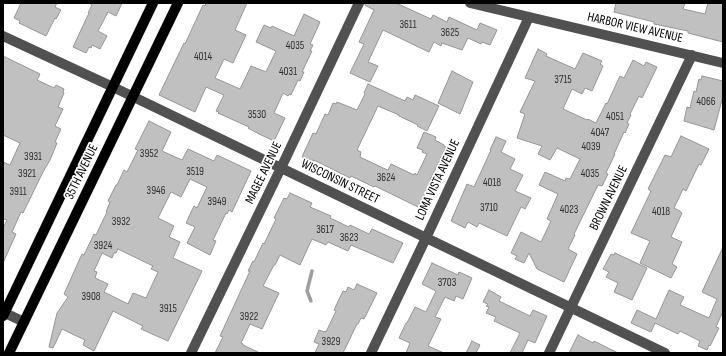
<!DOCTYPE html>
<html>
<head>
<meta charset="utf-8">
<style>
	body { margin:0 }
	#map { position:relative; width:726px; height:356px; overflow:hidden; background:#fff; font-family:"Sofia Sans Condensed",sans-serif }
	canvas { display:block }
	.frame { position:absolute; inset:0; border:4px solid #000; pointer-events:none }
</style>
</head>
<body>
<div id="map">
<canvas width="726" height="356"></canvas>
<div class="frame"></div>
</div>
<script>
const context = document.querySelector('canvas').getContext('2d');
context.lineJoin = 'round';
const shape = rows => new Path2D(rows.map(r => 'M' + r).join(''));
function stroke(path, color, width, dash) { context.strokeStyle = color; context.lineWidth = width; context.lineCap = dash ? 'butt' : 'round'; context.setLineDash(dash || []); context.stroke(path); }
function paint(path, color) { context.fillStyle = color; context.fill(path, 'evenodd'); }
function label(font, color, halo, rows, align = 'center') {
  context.font = font + ' "Sofia Sans Condensed",sans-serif'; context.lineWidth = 3.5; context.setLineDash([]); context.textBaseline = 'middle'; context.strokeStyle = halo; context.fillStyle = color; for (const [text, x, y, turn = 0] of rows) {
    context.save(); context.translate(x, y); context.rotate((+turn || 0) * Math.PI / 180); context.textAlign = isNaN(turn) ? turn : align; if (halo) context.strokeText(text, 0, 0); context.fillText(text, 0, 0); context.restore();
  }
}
stroke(shape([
	[311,301,307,291,312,271]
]), '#9f9f9f', 3.5);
const building = shape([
	[21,3,57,3,55,7,61,10,56,19,55,18,46,36,19,23,20,21,14,18,21,3],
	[89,3,122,3,116,16,108,12,98,31,107,36,100,49,92,45,91,48,89,47,86,53,73,47,89,13,88,13,92,5,89,3],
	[206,3,247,3,235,30,246,35,233,63,224,59,215,78,240,89,251,66,266,72,276,51,256,42,264,25,271,28,272,26,294,36,304,14,320,22,310,44,313,45,310,51,312,51,302,72,304,72,300,81,298,80,291,95,289,94,288,96,283,93,274,113,285,118,274,141,259,134,248,128,249,127,218,113,219,112,216,111,224,95,206,87,195,112,159,95,184,43,185,44,203,5,205,6,206,3],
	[365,3,396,3,431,19,433,15,447,22,449,17,477,30,480,23,497,30,490,45,482,42,481,44,468,38,462,50,442,43,441,46,434,42,429,52,383,30,368,62,378,66,370,82,350,73,364,44,359,42,374,10,365,5,365,3],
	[616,3,685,3,683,9,705,14,708,3,723,3,723,42,688,33,688,31,654,24,654,22,614,12,616,3],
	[538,49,547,54,546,56,575,69,583,53,602,61,600,64,603,66,592,91,585,88,582,94,572,89,563,109,587,120,588,119,596,123,606,103,607,104,620,76,624,78,633,60,644,66,646,62,657,67,642,98,639,96,630,114,631,115,627,123,629,124,625,133,624,132,614,154,615,154,606,173,608,174,602,186,598,185,574,234,575,235,568,249,577,254,564,282,537,269,529,253,524,263,515,259,517,256,511,253,521,232,541,242,551,221,547,219,558,194,539,185,545,172,565,181,566,178,570,179,580,159,557,148,550,160,538,154,542,146,517,138,525,114,520,112,535,81,525,78,538,49],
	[3,56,40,74,37,80,54,88,56,85,64,89,63,92,64,93,58,107,63,109,55,126,61,129,55,142,57,143,50,160,43,172,23,213,21,212,12,232,16,234,3,263,3,228,7,220,3,219,3,162,10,165,20,143,3,135,3,56],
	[452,71,473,82,460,114,438,103,452,71],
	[702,76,723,81,723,96,714,130,684,121,687,107,690,108,694,91,696,92,699,79,701,80,702,76],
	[368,84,405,101,407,97,413,100,415,95,439,106,427,131,417,126,418,125,399,116,399,115,378,106,357,150,361,152,360,157,383,168,388,170,391,164,414,175,415,173,417,175,427,154,422,152,423,150,417,148,424,132,436,137,435,140,444,145,444,146,446,147,430,180,432,180,418,207,375,186,374,187,351,176,350,178,316,161,312,160,312,161,302,157,313,133,316,134,325,114,328,115,333,103,336,104,337,102,357,110,365,94,364,93,368,84],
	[149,121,171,132,162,151,182,160,188,149,214,161,217,155,251,171,232,212,229,210,227,214,226,213,213,240,216,241,210,255,187,243,195,227,186,223,194,206,197,208,207,187,190,179,181,197,171,192,158,218,174,226,169,237,180,242,173,258,202,271,168,341,141,329,143,326,113,311,94,351,83,345,85,340,62,329,53,348,49,347,57,313,68,297,64,294,82,254,84,255,94,234,96,235,107,212,106,212,110,202,108,201,116,185,117,185,124,170,127,172,138,150,135,149,149,121],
	[118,249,153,266,151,269,158,272,146,298,133,293,128,304,104,292,108,284,95,278,97,272,94,271,102,253,112,258,114,253,116,253,118,249],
	[681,136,709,149,701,165,699,164,686,191,683,189,674,208,680,211,680,212,682,213,671,237,682,242,672,264,677,267,671,278,640,263,650,241,631,233,651,191,648,189,665,155,671,157,681,136],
	[496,137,506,141,501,152,515,159,510,169,523,175,515,191,531,198,525,209,521,207,507,236,479,223,477,227,468,222,465,228,451,221,467,184,474,187,486,161,491,150,490,150,496,137],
	[290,193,312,203,310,207,331,216,330,218,349,227,350,225,369,234,372,229,403,243,393,263,351,245,348,251,328,242,326,245,312,239,300,265,280,255,275,265,274,265,263,286,279,293,262,329,250,324,241,343,243,344,243,345,260,353,215,353,223,337,220,336,250,271,248,271,253,261,254,262,263,243,264,244,276,219,274,218,284,198,287,199,290,193],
	[723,247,723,311,716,327,719,328,710,346,709,345,707,350,698,346,700,341,680,331,678,334,655,323,651,332,631,323,637,310,656,319,669,290,684,297,680,305,709,318,717,299,702,292,723,247],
	[615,253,647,268,632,300,614,292,618,283,606,277,609,272,603,269,611,254,614,255,615,253],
	[432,263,458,275,459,272,472,278,463,299,456,296,454,301,445,297,435,317,441,319,428,346,444,353,406,353,410,343,399,338,406,323,407,323,415,307,426,312,436,291,422,284,432,263],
	[357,284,377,293,364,319,361,318,358,324,357,324,343,353,315,353,319,344,314,342,319,330,324,332,325,331,326,332,336,311,334,310,343,291,346,292,348,287,354,290,357,284],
	[489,290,501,297,499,301,530,316,533,310,547,316,535,343,528,340,522,353,510,353,520,333,494,321,496,317,486,313,489,307,486,306,488,304,483,302,489,290],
	[578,335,593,343,594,341,618,353,569,353,578,335],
	[472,341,480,345,476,353,466,353,472,341]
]);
paint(building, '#c0c0c0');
stroke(building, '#959595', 1);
const major = shape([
	[3,316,153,3],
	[9,353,178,3]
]);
stroke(major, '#dbdbdb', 11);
stroke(shape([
	[470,3,723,63],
	[3,36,113,87,665,353],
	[3,312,24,322],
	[191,353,281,168,359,3],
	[371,353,426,238,529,17],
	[549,353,692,55]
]), '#515151', 10);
stroke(major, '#000', 10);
label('11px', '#303030', null, [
	["3611",408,25],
	["3625",450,33],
	["4035",295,46],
	["4014",203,57],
	["4031",288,72],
	["3715",563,80],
	["4066",706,102],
	["3530",257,115],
	["4051",615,117],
	["4047",600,133],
	["4039",591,147],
	["3952",149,154],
	["3931",33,157],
	["3519",195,172],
	["3921",27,174],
	["4035",590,174],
	["3624",386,178],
	["4018",492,183],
	["3946",156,191],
	["3911",18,192],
	["3949",217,202],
	["3710",489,208],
	["4023",569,210],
	["4018",661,212],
	["3932",121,222],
	["3617",325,230],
	["3623",349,238],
	["3924",103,246],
	["3703",447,283],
	["3908",91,297],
	["3915",168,309],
	["3922",249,317],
	["3929",331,342]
]);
label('13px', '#000', '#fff', [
	["HARBOR VIEW AVENUE",635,28,13],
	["35TH AVENUE",82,172,-64],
	["MAGEE AVENUE",264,173,-64],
	["LOMA VISTA AVENUE",438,180,-65],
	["WISCONSIN STREET",340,182,26],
	["BROWN AVENUE",609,198,-64]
]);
</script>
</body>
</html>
